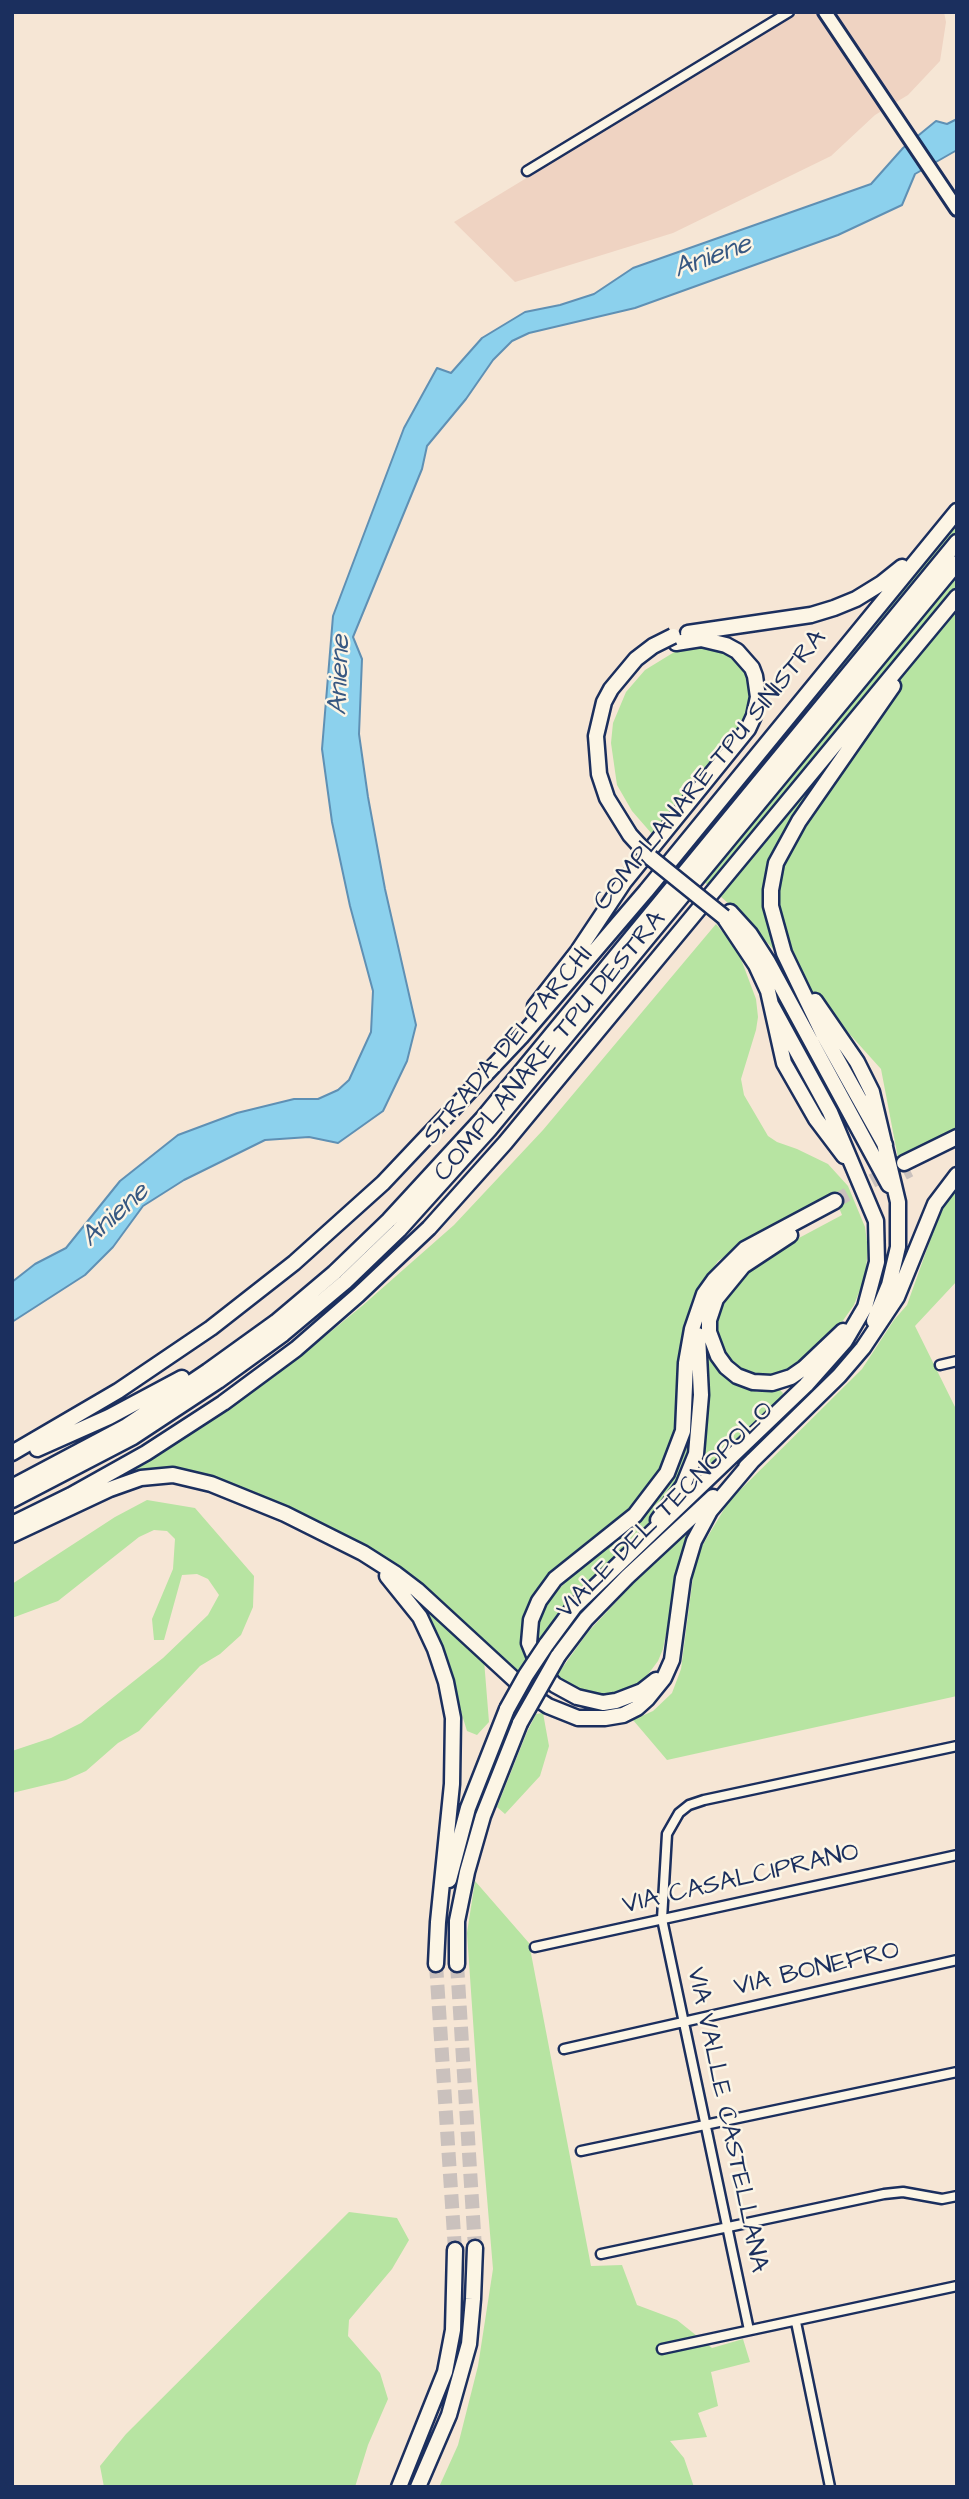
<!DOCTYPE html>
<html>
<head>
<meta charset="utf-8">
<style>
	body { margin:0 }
	#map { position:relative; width:969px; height:2499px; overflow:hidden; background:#f6e6d5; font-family:"Architects Daughter",sans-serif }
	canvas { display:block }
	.frame { position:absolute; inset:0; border:14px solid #1b2f5e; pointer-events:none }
</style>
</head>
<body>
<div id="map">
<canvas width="969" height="2499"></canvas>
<div class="frame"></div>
</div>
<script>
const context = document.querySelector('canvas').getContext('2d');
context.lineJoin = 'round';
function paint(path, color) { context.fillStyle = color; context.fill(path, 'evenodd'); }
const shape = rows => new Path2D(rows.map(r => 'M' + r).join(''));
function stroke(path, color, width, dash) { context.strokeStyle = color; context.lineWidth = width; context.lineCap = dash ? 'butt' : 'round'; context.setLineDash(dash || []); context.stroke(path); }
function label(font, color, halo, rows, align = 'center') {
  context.font = font + ' "Architects Daughter",sans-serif'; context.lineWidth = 5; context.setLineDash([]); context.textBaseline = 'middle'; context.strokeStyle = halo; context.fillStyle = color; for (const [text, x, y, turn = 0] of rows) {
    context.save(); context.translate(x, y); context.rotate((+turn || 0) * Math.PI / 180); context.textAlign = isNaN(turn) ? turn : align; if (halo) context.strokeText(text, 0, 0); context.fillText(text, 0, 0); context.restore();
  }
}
paint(shape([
	[800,12,944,12,946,22,940,61,908,95,875,115,831,156,673,233,515,282,454,222]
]), '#efd3c2');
paint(shape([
	[957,499,957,1130,898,1158,881,1069,746,919,668,850],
	[706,647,729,653,738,660,749,675,753,686,751,707,737,735,652,834,632,811,617,785,611,743,613,723,626,692,645,670,676,651],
	[716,924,738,951,756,999,758,1017,756,1030,741,1079,744,1095,768,1136,777,1142,797,1149,828,1164,848,1186,865,1227,868,1249,865,1277,854,1305,832,1336,796,1368,770,1377,755,1376,737,1368,728,1360,714,1333,718,1307,754,1262,842,1215,834,1195,754,1236,718,1261,693,1297,685,1323,675,1433,661,1474,634,1510,526,1616,521,1642,527,1659,517,1676,393,1562,375,1551,214,1478,176,1469,127,1473,209,1422,301,1356,362,1306,454,1225,543,1130],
	[957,1190,957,1281,915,1326,957,1411,957,1696,667,1760,633,1720,653,1711,672,1693,681,1669,694,1569,702,1546,729,1501,862,1369,894,1320,907,1305,941,1210],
	[703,1342,718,1368,736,1383,757,1392,780,1390,783,1393,781,1399,694,1484,702,1464,706,1430],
	[694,1383,692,1438,685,1472,665,1505,647,1527,580,1593,538,1642,538,1622,550,1598,571,1577,637,1523,656,1503,673,1479,688,1435],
	[147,1500,195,1508,254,1576,253,1607,241,1635,220,1654,200,1666,139,1731,118,1743,86,1771,66,1780,12,1793,12,1751,51,1738,81,1723,163,1658,208,1615,219,1595,208,1579,197,1574,182,1575,164,1640,154,1640,152,1619,173,1569,175,1539,167,1531,154,1530,139,1537,58,1601,12,1618,12,1584,115,1517],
	[693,1527,679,1569,663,1649,658,1661,643,1681,634,1687,610,1696,596,1697,584,1694,555,1678,588,1632,631,1586],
	[409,1589,484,1660,489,1722,477,1735,467,1731,440,1644],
	[543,1713,549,1746,540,1776,505,1814,497,1807,527,1732,536,1714],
	[475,1881,529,1943,591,2266,622,2265,637,2305,677,2320,712,2348,743,2339,750,2362,711,2372,718,2406,698,2413,707,2437,670,2441,684,2458,694,2487,439,2487,458,2445,478,2366,493,2269,477,2079,467,1933],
	[349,2212,397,2218,409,2240,392,2269,349,2320,348,2336,380,2373,388,2399,368,2445,355,2487,104,2487,100,2466,126,2434]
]), '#b7e4a2');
const water = shape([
	[957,119,957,150,915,174,902,205,838,235,635,308,529,333,512,341,493,360,466,399,427,446,422,469,353,637,362,659,359,734,368,797,385,889,416,1025,407,1061,383,1111,338,1143,309,1137,265,1140,184,1180,143,1206,113,1247,85,1275,12,1322,12,1282,35,1264,66,1248,120,1181,178,1135,237,1113,294,1099,318,1099,338,1090,349,1080,371,1032,373,991,350,906,332,822,322,749,333,616,404,428,437,368,451,373,482,338,525,312,560,305,594,294,633,268,871,184,903,148,936,121,947,124,957,119]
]);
paint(water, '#8cd1ed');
stroke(water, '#5f90b4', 2);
stroke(shape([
	[885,1183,910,1170],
	[835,1201,894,1169],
	[436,1964,455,2250],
	[457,1964,475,2248]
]), '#cac1bd', 14, [14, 7]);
const street = shape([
	[527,171,789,12],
	[940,1365,957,1361],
	[535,1947,957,1855],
	[564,2049,957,1960],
	[581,2151,957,2072],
	[601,2254,884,2194,903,2192,942,2199,957,2196],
	[796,2322,830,2487],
	[749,2330,662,1919,667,1834,679,1813,689,1805,704,1800,957,1746],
	[662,2349,957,2286]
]);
const secondary = shape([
	[825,12,957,209]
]);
const highway = shape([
	[688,633,811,615,834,608,856,599,882,583,902,567],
	[730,912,750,934,768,962,889,1185],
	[724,917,756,965,768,991,784,1063,816,1119,844,1156],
	[815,1001,857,1062,872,1092,898,1202,898,1247,889,1285,874,1321],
	[535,1006,578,951,624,882,748,729,754,716,758,697,755,676,752,668,737,651,726,645,701,639,676,643],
	[885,1145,823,1034,784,953,771,906,771,890,776,863,799,821,893,686],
	[904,1163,957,1137],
	[790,1235,743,1266,716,1299,709,1320,709,1332,718,1356,726,1367,737,1376,753,1382,772,1383,791,1377,804,1368,843,1331],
	[37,1449,109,1417,182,1378],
	[12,1453,118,1391,211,1328,294,1263,383,1183,521,1037,646,891,957,511],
	[746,1467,839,1376,863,1348,897,1297,935,1204,957,1175],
	[12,1487,125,1427,208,1371,276,1322,334,1273,389,1220,482,1119,957,542],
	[12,1500,133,1437,218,1381,283,1334,345,1282,399,1230,489,1130,957,563],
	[658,1520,683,1486,696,1454,701,1395,698,1335],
	[12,1524,71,1495,146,1453,223,1403,296,1349,358,1295,429,1228,505,1143,957,597],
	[12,1535,110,1489,141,1478,173,1475,211,1484,285,1514,363,1553,396,1574,417,1590,530,1694,548,1706,578,1718,605,1718,623,1715,637,1708,647,1699,664,1678,672,1660,683,1578,694,1541,710,1511,753,1460],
	[387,1576,420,1617,435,1649,446,1682,453,1718,452,1784,438,1922,436,1964],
	[546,1645,574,1607,806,1385,845,1341,865,1307,877,1262,876,1221,830,1112,771,1004],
	[558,1656,586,1619,627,1577,713,1497],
	[656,1680,642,1691,616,1701,603,1703,577,1697,555,1685,539,1668,529,1643,531,1620,539,1601,555,1579,635,1515,667,1473,683,1431,686,1363,692,1329,704,1294,714,1280,745,1249,835,1201],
	[449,1880,468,1808,507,1709],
	[457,1964,457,1921,467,1872,483,1816,520,1723],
	[399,2487,445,2372,453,2330,455,2250],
	[418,2487,449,2415,469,2344,473,2299,475,2248]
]);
stroke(street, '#1b2f5e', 13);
stroke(secondary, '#1b2f5e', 18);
stroke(highway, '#1b2f5e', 19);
stroke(street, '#fcf5e5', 8);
stroke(secondary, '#fcf5e5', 12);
stroke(highway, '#fcf5e5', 14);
const highwayBridge = shape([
	[673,636,653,646,636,659,611,689,604,702,596,736,599,774,607,798,630,835,651,858,724,917],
	[507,1709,526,1675,546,1645],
	[520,1723,558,1656]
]);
stroke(highwayBridge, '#1b2f5e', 19, []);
stroke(highwayBridge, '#fcf5e5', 14);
label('26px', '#1b2f5e', '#fcf5e5', [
	["COMPLANARE TPU SINISTRA",711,771,-51],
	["STRADA DEI PARCHI",509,1046,-50],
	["COMPLANARE TPU DESTRA",551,1047,-50],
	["VIALE DEL TECNOPOLO",666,1511,-45],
	["VIA CASALCIPRANO",741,1880,-13],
	["VIA BONEFRO",817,1970,-13],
	["VIA VALLE CASTELLANA",726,2120,78]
]);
label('italic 28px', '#375882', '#fcf5e5', [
	["Aniene",713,258,-20],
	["Aniene",341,675,-88],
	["Aniene",116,1216,-42]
]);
</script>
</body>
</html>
